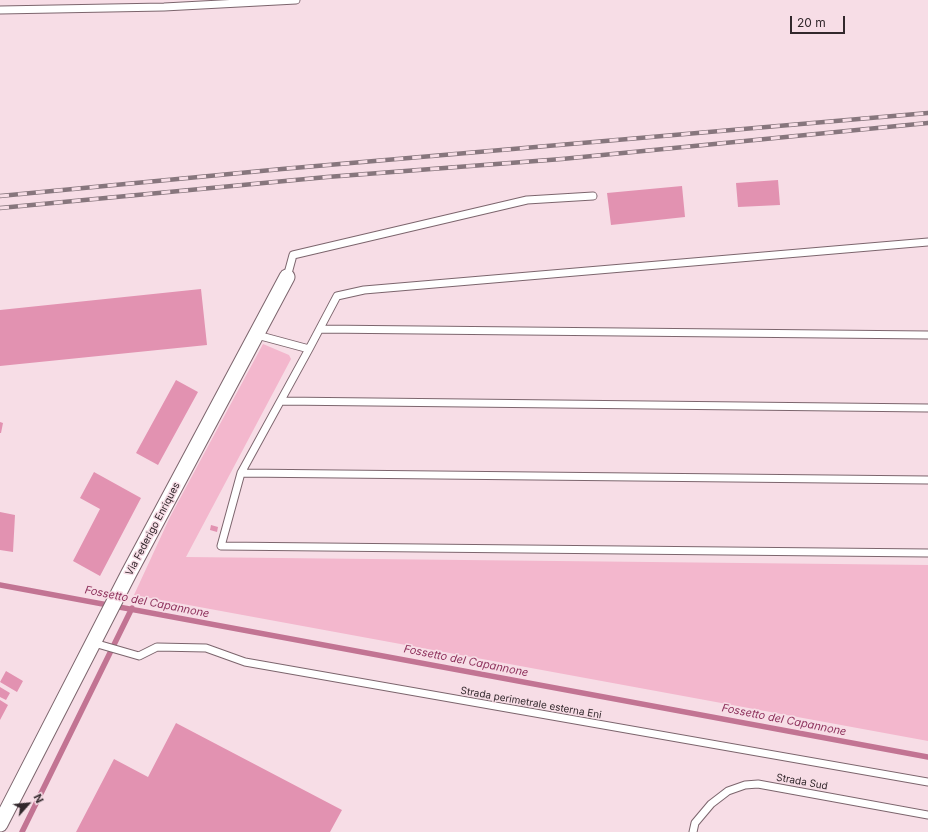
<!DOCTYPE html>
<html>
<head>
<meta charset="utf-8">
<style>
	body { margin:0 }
	#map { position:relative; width:928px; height:832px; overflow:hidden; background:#f7dde6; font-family:Inter,sans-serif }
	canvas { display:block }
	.north { position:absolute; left:8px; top:784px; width:40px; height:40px; -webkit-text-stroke:3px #f7dde6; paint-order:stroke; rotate:63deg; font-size:11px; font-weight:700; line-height:16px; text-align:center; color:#32282c }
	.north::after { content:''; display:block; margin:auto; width:14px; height:18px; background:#32282c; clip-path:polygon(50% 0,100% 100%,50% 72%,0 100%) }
	.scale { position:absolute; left:790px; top:16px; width:55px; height:18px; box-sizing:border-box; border:2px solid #32282c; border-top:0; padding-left:5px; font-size:12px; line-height:14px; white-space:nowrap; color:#32282c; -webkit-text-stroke:3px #f7dde6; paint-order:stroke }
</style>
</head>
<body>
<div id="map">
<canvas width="928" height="832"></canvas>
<div class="north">N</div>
<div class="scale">20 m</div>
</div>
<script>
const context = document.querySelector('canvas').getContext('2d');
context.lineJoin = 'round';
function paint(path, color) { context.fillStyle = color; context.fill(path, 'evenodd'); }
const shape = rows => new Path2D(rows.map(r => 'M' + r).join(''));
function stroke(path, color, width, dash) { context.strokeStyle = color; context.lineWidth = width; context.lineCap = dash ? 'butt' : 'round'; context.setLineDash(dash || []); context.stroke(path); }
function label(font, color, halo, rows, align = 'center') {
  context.font = font + ' Inter,sans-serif'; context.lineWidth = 3; context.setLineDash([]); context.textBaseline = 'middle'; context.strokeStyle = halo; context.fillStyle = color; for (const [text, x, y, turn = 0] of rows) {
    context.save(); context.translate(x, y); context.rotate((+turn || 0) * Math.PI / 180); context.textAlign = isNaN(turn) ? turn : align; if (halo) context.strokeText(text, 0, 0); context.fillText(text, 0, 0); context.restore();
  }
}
paint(shape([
	[263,344,289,355,291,359,186,557,928,565,928,741,134,595,170,517]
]), '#f3b7cd');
stroke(shape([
	[0,585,928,757],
	[22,832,132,608]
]), '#c27493', 5.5);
paint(shape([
	[778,180,780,205,738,207,736,183],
	[682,186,685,217,611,225,607,193],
	[201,289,207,345,0,366,0,310],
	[176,380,198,392,158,465,136,453],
	[0,422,3,423,1,433,0,433],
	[94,472,141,498,100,576,73,561,100,509,80,498],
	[0,512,15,515,13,552,0,550],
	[211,525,218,527,217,532,210,530],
	[6,671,23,681,17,692,0,682],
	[0,687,10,693,6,700,0,697],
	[0,700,8,705,0,720],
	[176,723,342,810,330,832,76,832,114,759,148,777]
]), '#e292b1');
const service = shape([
	[0,10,164,7,296,0],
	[928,242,364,290,337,296,309,349,241,473,221,546,928,553],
	[287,277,293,255,527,200,593,196],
	[320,329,928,335],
	[257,335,309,349],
	[281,401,928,408],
	[241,473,928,480],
	[94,643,139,656,157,647,206,648,245,662,928,782],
	[693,832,695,823,711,804,728,791,745,785,758,784,928,815]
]);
const minor = shape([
	[0,824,129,573,287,277]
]);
stroke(service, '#7c656d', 9);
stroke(minor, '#7c656d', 17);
stroke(service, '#fff', 7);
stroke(minor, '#fff', 15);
const rail = shape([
	[0,196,282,169,928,113],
	[0,208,327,177,562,159,928,123]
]);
stroke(rail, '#87767d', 4.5);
stroke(rail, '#f7dde6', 3, [9]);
label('10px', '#32282c', '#f7dde6', [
	["Via Federigo Enriques",153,529,-62],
	["Strada perimetrale esterna Eni",531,703,10],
	["Strada Sud",802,782,10]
]);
label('italic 11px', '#8d305b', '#f7dde6', [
	["Fossetto del Capannone",147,602,11],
	["Fossetto del Capannone",466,661,11],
	["Fossetto del Capannone",784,720,11]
]);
</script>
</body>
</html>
